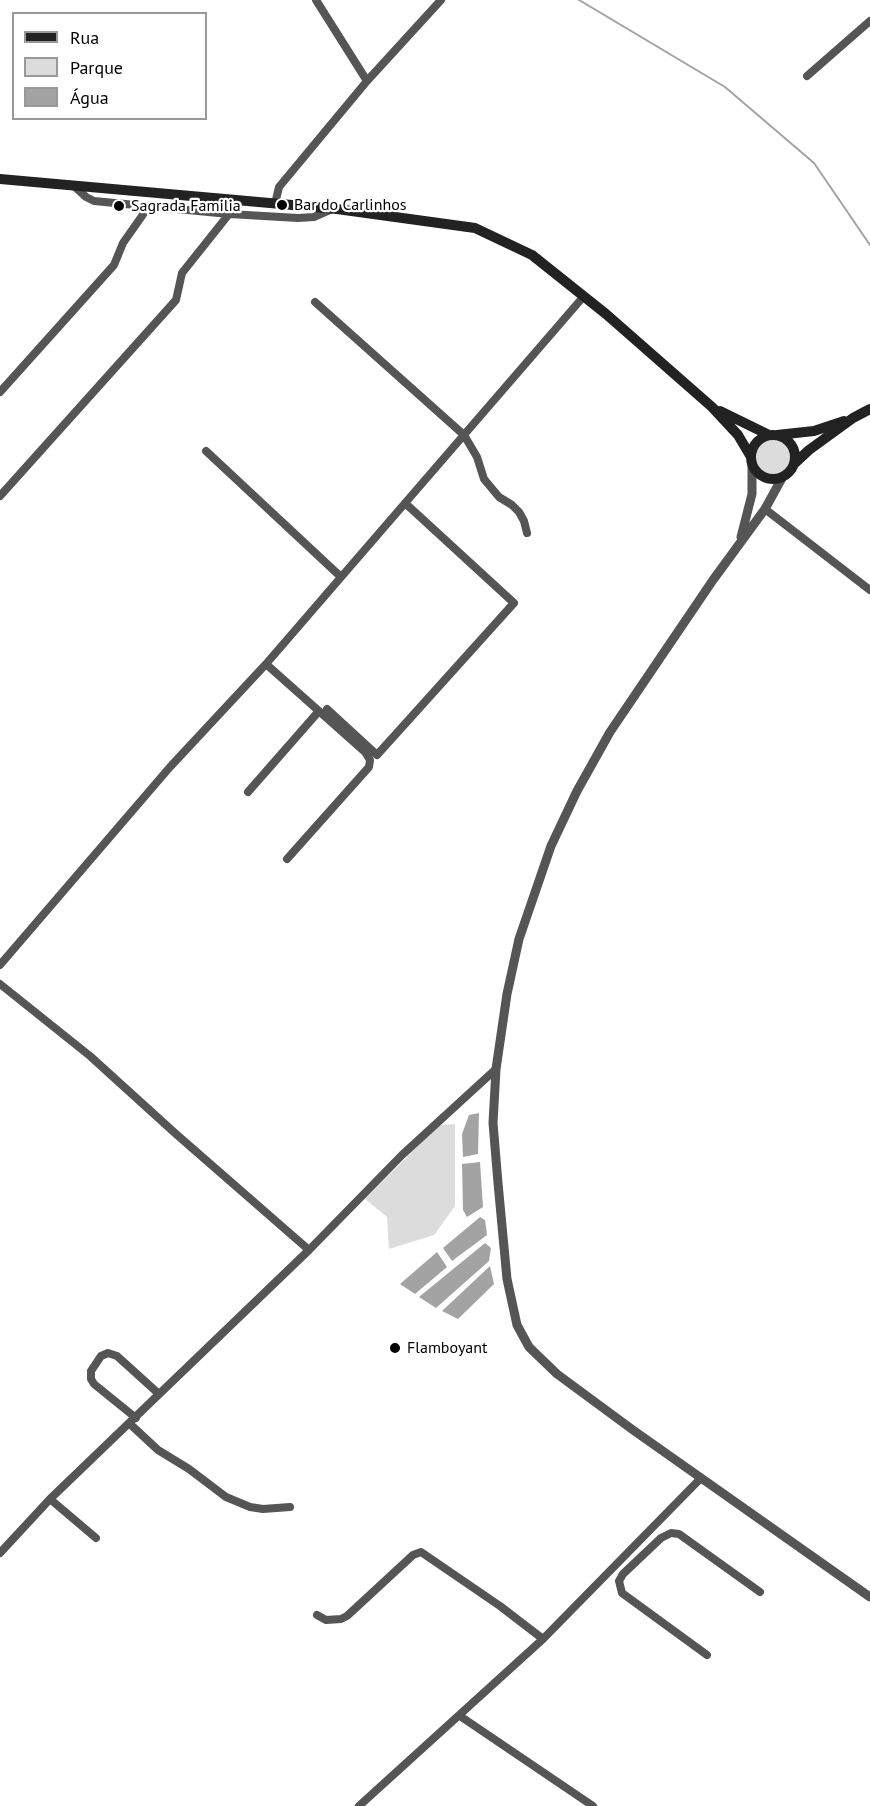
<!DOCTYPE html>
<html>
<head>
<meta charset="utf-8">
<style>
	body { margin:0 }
	#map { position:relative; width:870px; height:1806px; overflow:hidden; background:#fff; font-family:"PT Sans",sans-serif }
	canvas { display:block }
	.legend { position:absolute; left:12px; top:12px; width:195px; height:108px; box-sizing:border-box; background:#fff; border:2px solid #999; margin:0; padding:8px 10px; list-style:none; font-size:18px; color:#000 }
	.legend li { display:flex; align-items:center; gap:12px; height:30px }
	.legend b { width:30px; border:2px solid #999 }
</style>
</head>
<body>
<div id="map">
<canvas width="870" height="1806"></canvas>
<ul class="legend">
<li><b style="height:8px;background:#222"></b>Rua</li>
<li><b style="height:16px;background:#dcdcdc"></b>Parque</li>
<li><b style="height:16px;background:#a3a3a3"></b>Água</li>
</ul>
</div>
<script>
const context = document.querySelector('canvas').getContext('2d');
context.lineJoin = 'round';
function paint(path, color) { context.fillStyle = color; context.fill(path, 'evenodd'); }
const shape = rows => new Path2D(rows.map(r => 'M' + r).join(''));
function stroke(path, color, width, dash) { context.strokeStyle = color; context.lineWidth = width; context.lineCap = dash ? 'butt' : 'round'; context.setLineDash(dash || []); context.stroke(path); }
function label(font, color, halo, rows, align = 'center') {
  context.font = font + ' "PT Sans",sans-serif'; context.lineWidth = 4.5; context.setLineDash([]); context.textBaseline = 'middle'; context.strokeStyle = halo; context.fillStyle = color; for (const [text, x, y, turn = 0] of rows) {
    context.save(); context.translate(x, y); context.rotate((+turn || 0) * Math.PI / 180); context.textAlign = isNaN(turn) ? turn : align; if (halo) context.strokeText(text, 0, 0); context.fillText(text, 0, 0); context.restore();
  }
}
paint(shape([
	'754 457a19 19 0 1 1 38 0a19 19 0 1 1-38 0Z',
	[455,1124,455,1206,434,1235,389,1249,387,1217,365,1199,439,1125]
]), '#dcdcdc');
paint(shape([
	[479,1113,478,1154,463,1157,462,1134,469,1115],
	[480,1162,483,1207,467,1217,463,1210,462,1164],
	[480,1217,485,1220,487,1235,452,1261,443,1248],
	[485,1243,491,1248,489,1261,436,1308,419,1297],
	[437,1252,447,1267,415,1294,400,1284],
	[490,1266,494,1284,458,1319,442,1311]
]), '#a3a3a3');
stroke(shape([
	[579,0,725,87,814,163,870,245]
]), '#a3a3a3', 2);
stroke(shape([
	[316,0,367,81],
	[807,76,870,21],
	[74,186,86,197,94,201,229,214,298,218,314,217,332,209],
	[275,204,279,187,367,81,441,0],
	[315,302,464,435,477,457,484,479,499,497,512,505,519,512,524,521,527,533],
	[0,392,114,265,123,243,149,206],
	[206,451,341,577],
	[0,496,176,300,182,273,229,214],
	[765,509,870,590],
	[266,664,365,752,370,760,369,767,287,859],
	[327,709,377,755,514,603,405,503],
	[248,792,319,711],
	[0,965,170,767,266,664,584,296],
	[0,984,90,1056,176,1134,309,1250],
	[136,1418,94,1384,91,1379,91,1371,101,1356,108,1353,117,1356,159,1394],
	[130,1424,158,1450,189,1469,226,1497,250,1507,263,1509,290,1507],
	[50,1499,96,1538],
	[0,1553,50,1499,309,1250,402,1155,496,1069],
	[317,1615,326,1620,341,1619,347,1616,413,1555,421,1552,500,1606,543,1639],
	[707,1655,622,1593,619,1581,623,1574,661,1538,671,1533,679,1534,760,1592],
	[460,1716,593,1806],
	[359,1806,543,1639,701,1478]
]), '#555', 8);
stroke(shape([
	[782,478,765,509,713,580,610,732,577,791,551,846,519,939,507,994,496,1069,493,1123,498,1183,507,1279,517,1325,529,1347,557,1374,633,1430,870,1597],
	[741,537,752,494,752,465]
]), '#555', 9);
stroke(shape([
	[0,179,337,209,475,228,532,255,606,314,712,407,738,435,751,457],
	[720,411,769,435],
	'751 457a22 22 0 1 1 44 0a22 22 0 1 1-44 0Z',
	[777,435,814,431,844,421],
	[795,463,809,450,853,418,870,409]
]), '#222', 10);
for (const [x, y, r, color] of [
	[282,205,6,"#000"],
	[119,206,6,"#000"],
	[395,1348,6,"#000"]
]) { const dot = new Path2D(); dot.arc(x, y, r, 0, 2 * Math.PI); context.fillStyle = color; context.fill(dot); stroke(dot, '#fff', 2); }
label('16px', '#000', '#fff', [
	["Bar do Carlinhos",294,205],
	["Sagrada Familia",131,206],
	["Flamboyant",407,1348]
], 'left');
</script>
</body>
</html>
